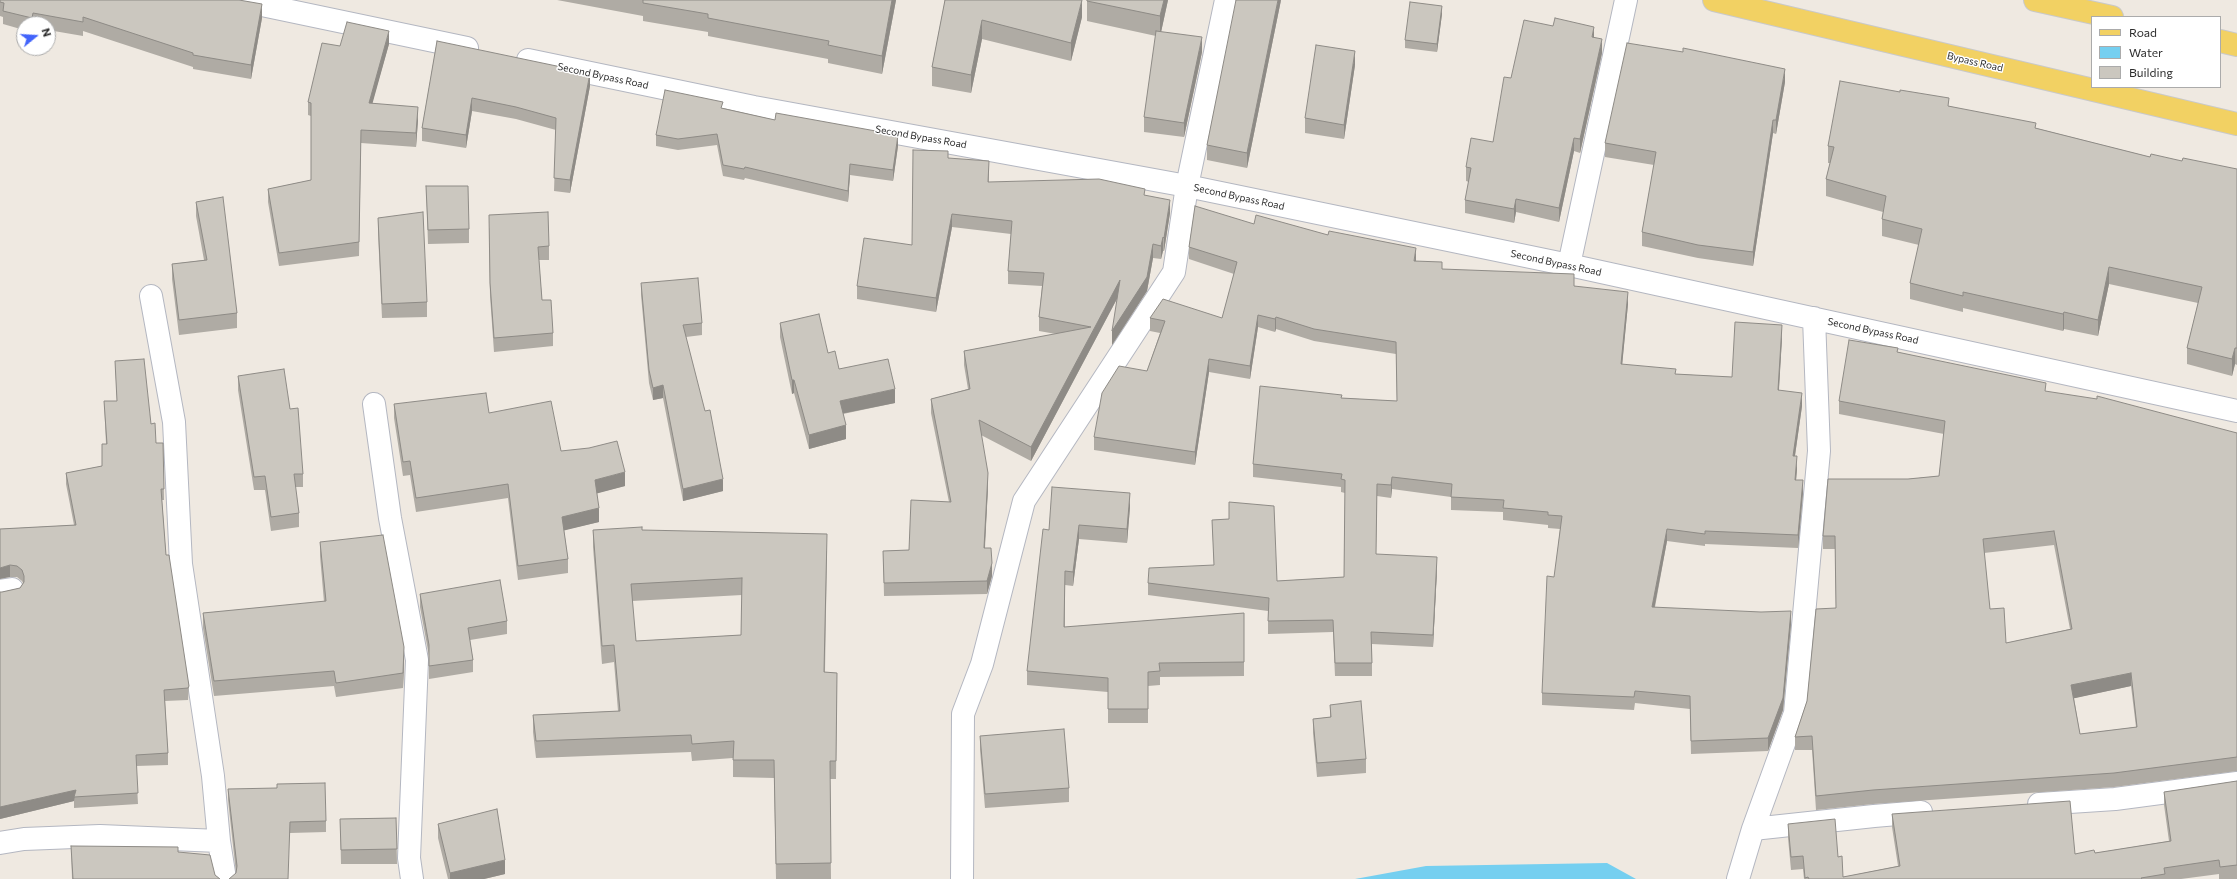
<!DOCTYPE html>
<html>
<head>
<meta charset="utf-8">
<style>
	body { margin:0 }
	#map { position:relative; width:2237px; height:879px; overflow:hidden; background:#efe9e1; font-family:Commissioner,sans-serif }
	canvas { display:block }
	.legend { position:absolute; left:2091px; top:16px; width:130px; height:72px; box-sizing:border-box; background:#fff; border:1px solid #ababab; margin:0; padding:5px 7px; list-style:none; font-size:12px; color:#2e2e2e }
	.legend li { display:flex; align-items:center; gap:8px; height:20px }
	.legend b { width:20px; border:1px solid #ababab }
	.north { position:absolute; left:16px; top:16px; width:40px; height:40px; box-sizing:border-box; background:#fff; border:1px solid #ababab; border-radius:50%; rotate:72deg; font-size:11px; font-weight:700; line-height:16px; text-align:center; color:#2e2e2e }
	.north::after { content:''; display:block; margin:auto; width:14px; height:18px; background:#4264fb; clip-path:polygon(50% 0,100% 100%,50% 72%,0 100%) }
</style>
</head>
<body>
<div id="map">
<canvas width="2237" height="879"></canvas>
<ul class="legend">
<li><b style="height:5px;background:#f2d163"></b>Road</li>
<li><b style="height:11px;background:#75cff0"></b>Water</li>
<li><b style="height:11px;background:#cbc7bf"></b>Building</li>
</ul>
<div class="north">N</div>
</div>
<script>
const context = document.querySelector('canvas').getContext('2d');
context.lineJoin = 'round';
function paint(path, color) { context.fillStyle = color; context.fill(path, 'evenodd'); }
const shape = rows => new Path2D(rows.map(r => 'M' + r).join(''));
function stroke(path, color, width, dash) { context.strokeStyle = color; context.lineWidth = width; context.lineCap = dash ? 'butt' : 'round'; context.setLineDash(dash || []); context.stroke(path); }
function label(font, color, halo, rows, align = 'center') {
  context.font = font + ' Commissioner,sans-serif'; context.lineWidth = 3; context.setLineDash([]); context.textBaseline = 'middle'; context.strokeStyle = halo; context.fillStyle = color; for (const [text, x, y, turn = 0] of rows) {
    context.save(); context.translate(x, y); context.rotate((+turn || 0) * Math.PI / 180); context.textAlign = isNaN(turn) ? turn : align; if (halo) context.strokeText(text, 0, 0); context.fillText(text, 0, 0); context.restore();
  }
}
paint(shape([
	[1607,863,1636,879,1355,879,1426,866]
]), '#75cff0');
const street = shape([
	[238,0,467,48],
	[528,60,754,107,1187,186,1569,265,2237,411],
	[1569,265,1626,0],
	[151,296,174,422,181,564,213,776,219,841,225,879],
	[374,404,390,518,417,660,409,858,412,879],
	[0,591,12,589],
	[2039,804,2115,799,2237,783],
	[1753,829,1874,816,1921,812],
	[0,843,24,839,100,836,219,841],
	[1738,879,1753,829,1795,713,1819,451,1814,318]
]);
const secondary = shape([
	[962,879,963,714,982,664,1024,501,1174,272,1187,186,1226,0]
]);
const primary = shape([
	[1714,0,2237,124],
	[2035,0,2112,17],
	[2220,41,2237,45]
]);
stroke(street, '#b4b7c1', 24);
stroke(secondary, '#b4b7c1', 24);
stroke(primary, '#c9c9c9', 24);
stroke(street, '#fff', 22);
stroke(secondary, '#fff', 22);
stroke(primary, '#f2d163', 22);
paint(shape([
	[0,0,262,18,251,79,193,69,193,67,83,31,83,36,48,30,48,24,24,24,24,30,3,24,3,17,0,16],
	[557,0,896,0,882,74,828,63,828,59,708,36,708,32,643,21,643,16],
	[945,0,1082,17,1071,61,982,39,971,93,932,86,932,67],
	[1087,0,1168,0,1161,32,1202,52,1184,137,1144,132,1144,117,1156,36,1087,21],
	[1281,0,1247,168,1207,160,1207,145],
	[1442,14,1437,52,1405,48,1405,40],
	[1594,38,1602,53,1580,153,1574,151,1559,222,1516,212,1514,223,1465,213,1465,200,1469,182,1466,181,1466,167,1493,142,1511,78],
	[437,41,590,86,570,193,554,191,556,130,516,119,472,111,466,148,422,141,422,128],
	[389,44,372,103,418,120,416,147,361,143,359,256,279,266,268,202,268,189,311,180,311,116,308,115,308,102,340,46],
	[1355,65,1344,139,1305,133,1305,118],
	[1785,82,1776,134,1773,133,1753,266,1698,258,1642,246,1642,232,1654,165,1605,157,1605,143],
	[1949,106,2150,157,2237,169,2237,365,2235,364,2232,376,2187,364,2187,348,2198,303,2109,284,2098,336,2064,329,2063,331,1963,308,1963,312,1910,299,1910,283,1919,245,1882,236,1882,219,1883,212,1826,196,1826,179,1830,163,1828,163,1828,146],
	[723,108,775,120,898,146,893,181,850,175,848,202,745,178,744,180,723,176,717,145,678,150,656,146,656,135],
	[948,158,989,174,988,182,1145,195,1170,213,1164,251,1163,251,1161,259,1153,258,1147,291,1112,345,1117,299,1031,461,981,435,988,487,985,548,992,576,987,594,884,596,883,551,909,550,949,502,931,413,931,399,968,389,964,365,964,351,1056,334,1039,331,1039,317,1042,286,1008,284,1008,271,1011,234,952,227,936,312,857,299,857,286,912,245],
	[426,186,469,229,469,243,428,244],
	[196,202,237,313,237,328,179,335,172,279,172,264,204,260,196,216],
	[378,218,427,302,427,317,382,318,378,233],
	[1254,224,1416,261,1442,269,1574,286,1628,304,1622,365,1676,374,1732,377,1782,338,1779,390,1802,406,1795,456,1797,469,1796,480,1803,493,1798,548,1705,544,1705,546,1667,541,1655,607,1791,624,1783,710,1768,751,1691,754,1690,709,1635,703,1634,710,1542,705,1542,693,1560,529,1548,528,1548,525,1503,520,1503,512,1451,510,1451,497,1392,489,1391,498,1377,496,1376,554,1437,570,1433,647,1372,644,1372,676,1335,676,1333,632,1268,634,1268,611,1148,595,1148,583,1214,565,1212,520,1229,519,1229,502,1277,581,1344,577,1345,493,1341,492,1341,487,1253,477,1253,464,1342,398,1397,401,1396,354,1314,341,1276,329,1275,332,1258,327,1250,379,1209,372,1195,465,1094,450,1094,437,1147,371,1160,333,1150,331,1150,318,1222,318,1234,274,1189,259,1189,247],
	[489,228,549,246,549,260,539,260,542,300,553,333,553,346,494,352,490,296],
	[641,283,702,323,702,335,686,337,723,491,683,501,663,398,653,400,649,383,641,295],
	[780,323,828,353,839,369,895,403,843,414,846,439,809,449,794,393,792,394,780,337],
	[1898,352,2046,392,2237,433,2237,771,2114,787,1873,804,1816,810,1812,750,1795,750,1795,737,1807,701,1836,608,1835,549,1823,549,1823,536,1908,479,1939,476,1944,434,1839,414,1839,401],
	[2054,545,2070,629,2006,643,1990,609,1984,553],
	[2131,686,2136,727,2080,734,2074,698],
	[115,361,151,424,156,443,163,443,164,500,162,500,166,555,189,686,188,700,165,701,168,753,168,765,136,766,138,804,74,808,74,801,0,819,0,592,2,592,20,588,23,583,22,581,17,577,10,577,0,529,74,525,66,484,66,473,102,466,106,444,104,401,117,401],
	[238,376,290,409,303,474,303,487,295,487,299,513,299,527,271,531,265,490,254,490,238,390],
	[394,404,489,413,625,486,597,493,599,522,564,530,568,559,568,573,518,580,508,498,416,512,410,475,403,476,394,418],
	[1130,507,1127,543,1079,539,1073,586,1065,585,1065,627,1244,613,1244,676,1160,677,1160,685,1148,686,1148,723,1108,723,1108,692,1027,685,1027,671,1049,530],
	[593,530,642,530,827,551,825,672,837,673,836,779,830,779,831,879,776,879,774,778,733,777,733,758,692,761,691,752,536,758,533,732,533,715,618,711,614,662,602,664,593,547],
	[742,595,741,635,636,641,632,601],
	[320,542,404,661,403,688,336,697,334,686,214,696,203,628,203,613,324,602,320,556],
	[420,594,507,621,507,634,470,640,473,660,473,672,429,679,429,656,420,607],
	[1330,705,1366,759,1366,773,1317,777,1313,733,1313,719,1330,717],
	[980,736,1069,788,1069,802,985,808,980,750],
	[2237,781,2237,879,2219,879,2219,874,2181,879,1804,879,1803,869,1791,870,1788,838,1788,824,1838,857,1843,877,1898,866,1892,827,1892,814,2075,854,2095,853,2169,841,2164,805,2164,792],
	[228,789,326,821,326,832,290,833,236,873,228,800],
	[396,818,397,864,341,864,340,819],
	[438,824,505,874,484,879,448,879,438,838],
	[71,846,178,852,215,875,220,879,72,879]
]), '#afaba4');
paint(shape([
	[892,0,896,0,882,74,882,56],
	[1082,0,1082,17,1071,61,1071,43],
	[1164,0,1168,0,1160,37,1160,16],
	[1278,0,1281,0,1247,168,1247,153],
	[262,4,262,18,251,79,251,65],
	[1442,6,1442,14,1437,52,1437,44],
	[33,13,33,24,32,24,32,18],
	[982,20,982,39,971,93,971,75],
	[1594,27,1594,41,1592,37],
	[389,31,389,44,369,116,369,103],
	[1202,37,1202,52,1184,137,1184,123],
	[1602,39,1602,53,1580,153,1580,139],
	[1355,51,1355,65,1344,139,1344,125],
	[1785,69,1785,82,1776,134,1776,120],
	[590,73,590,86,570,193,570,180],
	[472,98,472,111,466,148,466,135],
	[418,107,418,120,416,147,416,133],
	[1773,120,1773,133,1753,266,1753,252],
	[898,135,898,146,893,181,893,170],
	[1574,138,1574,151,1559,222,1559,208],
	[989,161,989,174,988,195,988,182],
	[850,164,850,175,848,202,848,191],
	[1516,199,1516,212,1514,223,1514,209],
	[1170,200,1170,213,1164,251,1164,238],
	[952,214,952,227,936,312,936,298],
	[1163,237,1163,251,1161,259,1161,246],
	[1153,244,1153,258,1147,291,1112,345,1112,331],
	[1416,248,1416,261,1414,261],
	[2109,267,2109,284,2098,336,2098,320],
	[1120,280,1120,293,1031,461,1031,447],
	[1628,292,1628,304,1621,377,1621,364],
	[2064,312,2064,329,2063,331,2063,314],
	[1258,315,1258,327,1250,379,1250,366],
	[1276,317,1276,329,1275,332,1275,319],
	[1782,325,1782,338,1778,403,1778,390],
	[2235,348,2235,364,2232,376,2232,359],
	[1209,359,1209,372,1195,465,1195,452],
	[792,380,794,380,794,393,792,394],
	[663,385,663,398,653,400,653,388],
	[895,389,895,403,840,414,840,401],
	[1802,393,1802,406,1793,469,1793,456],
	[846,425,846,439,809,449,809,435],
	[1797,456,1797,469,1795,493,1795,480],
	[625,472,625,486,595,494,595,480],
	[988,473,988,487,984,561,984,548],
	[1392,477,1392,489,1391,498,1391,485],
	[723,479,723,491,683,501,683,489],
	[1803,480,1803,493,1798,548,1798,535],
	[1130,493,1130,507,1127,543,1127,529],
	[599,508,599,522,562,531,562,517],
	[1079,525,1079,539,1073,586,1073,572],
	[1667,529,1667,541,1652,620,1652,607],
	[1437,557,1437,570,1433,647,1433,635],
	[992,563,992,576,987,594,987,581],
	[10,565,10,577,0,579,0,568],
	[1791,611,1791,624,1783,710,1768,751,1768,738],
	[404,647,404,661,403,688,403,673],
	[2131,673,2131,686,2071,699,2071,685],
	[76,790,74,801,0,819,0,807],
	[505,860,505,874,484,879,450,879,450,873]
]), '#8e8b86');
const building = shape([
	[0,0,239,0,262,4,251,65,193,55,193,53,83,17,83,22,33,13,32,18,3,11,4,3,0,2,0,0],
	[643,0,892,0,882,56,828,45,829,41,708,18,708,14,643,3,643,0],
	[945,0,1082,0,1071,43,982,20,971,75,932,67,945,0],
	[1087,0,1164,0,1160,16,1087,1,1087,0],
	[1236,0,1278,0,1247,153,1207,145,1236,0],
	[1410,2,1442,6,1437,44,1405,40,1410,2],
	[1555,18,1594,27,1592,37,1602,39,1580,139,1574,138,1559,208,1516,199,1514,209,1465,200,1471,168,1466,167,1471,138,1493,142,1504,77,1511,78,1524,20,1553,26,1555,18],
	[347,22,389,31,369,103,418,107,416,133,361,130,359,242,279,253,268,189,311,180,311,103,308,102,322,43,340,46,347,22],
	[1156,31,1202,37,1184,123,1144,117,1156,31],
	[437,41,590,73,570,180,554,178,556,118,516,107,472,98,466,135,422,128,437,41],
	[1627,43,1683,52,1683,48,1785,69,1776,120,1773,120,1753,252,1698,245,1642,232,1656,152,1605,143,1627,43],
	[1316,45,1355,51,1344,125,1305,118,1316,45],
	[1840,81,1900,92,1900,90,1949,98,1948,106,2036,123,2035,128,2150,157,2151,154,2182,161,2183,158,2237,169,2237,348,2235,348,2232,359,2187,348,2202,287,2109,267,2098,320,2064,312,2063,314,1963,292,1963,296,1910,283,1922,229,1882,219,1886,196,1826,179,1834,147,1828,146,1840,81],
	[665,90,723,102,721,108,775,120,776,113,898,135,893,170,850,164,848,191,745,167,744,169,723,165,717,134,678,139,656,135,665,90],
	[913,150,948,151,948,158,989,161,988,182,1099,179,1145,189,1144,195,1170,200,1164,238,1163,237,1161,246,1153,244,1147,277,1112,331,1120,280,1031,447,979,420,988,473,984,548,991,548,992,563,987,581,884,583,883,551,909,550,911,500,951,502,931,399,970,389,964,351,1091,327,1039,317,1044,273,1008,271,1012,221,952,214,936,298,857,286,864,238,912,245,913,150],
	[426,186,468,186,469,229,428,230,426,186],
	[223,197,237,313,179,320,172,264,207,260,196,202,223,197],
	[1195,206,1254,224,1256,215,1328,235,1329,231,1416,248,1414,261,1442,262,1442,269,1574,274,1574,286,1628,292,1621,364,1676,369,1675,374,1732,377,1735,322,1782,325,1778,390,1802,393,1793,456,1797,456,1795,480,1803,480,1798,535,1705,531,1705,534,1667,529,1652,607,1761,612,1791,611,1783,698,1768,738,1691,741,1690,696,1635,691,1634,697,1542,693,1547,576,1554,577,1562,516,1548,515,1548,512,1503,508,1504,500,1451,497,1452,484,1392,477,1391,485,1377,484,1376,554,1437,557,1433,635,1371,632,1372,663,1335,663,1333,620,1268,621,1269,598,1148,583,1149,568,1214,565,1212,520,1229,519,1229,502,1274,506,1277,581,1344,577,1345,480,1341,479,1342,474,1253,464,1260,386,1342,395,1341,398,1397,401,1396,342,1314,329,1276,317,1275,319,1258,315,1250,366,1209,359,1195,452,1094,437,1102,393,1119,366,1147,371,1165,321,1150,318,1163,299,1222,318,1237,262,1189,247,1195,206],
	[423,212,427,302,382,304,378,218,423,212],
	[548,212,549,246,538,247,542,300,551,300,553,333,494,338,490,283,489,215,548,212],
	[698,278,702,323,683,325,705,411,710,410,723,479,683,489,663,385,653,388,649,370,641,283,698,278],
	[819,314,828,353,835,351,839,369,888,359,895,389,840,401,846,425,809,435,794,380,792,380,780,323,819,314],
	[1849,340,1898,348,1897,352,2046,383,2045,391,2097,399,2097,396,2237,433,2237,757,2114,773,1873,790,1816,796,1812,736,1795,737,1807,701,1816,609,1836,608,1835,536,1823,536,1828,479,1908,479,1939,476,1945,421,1839,401,1849,340],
	[2054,531,2072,629,2006,643,2004,608,1990,609,1983,539,2054,531],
	[2131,673,2137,727,2080,734,2071,685,2131,673],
	[144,359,151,424,155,423,156,443,163,443,164,489,161,489,166,555,169,555,189,686,188,688,164,690,168,753,136,755,138,793,74,797,76,790,0,807,0,592,2,592,20,588,24,582,24,576,22,570,17,566,10,565,0,568,0,529,76,525,66,473,102,466,102,444,107,444,104,401,117,401,115,361,144,359],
	[284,369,290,409,298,408,303,474,294,474,299,513,271,517,265,476,254,477,238,376,284,369],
	[486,393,489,413,551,401,561,451,589,448,617,441,625,472,595,480,599,508,562,517,568,559,518,566,508,484,416,498,410,461,403,462,394,404,486,393],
	[1052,487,1130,493,1127,529,1079,525,1073,572,1065,571,1064,627,1244,613,1244,662,1159,663,1160,671,1148,672,1148,709,1108,709,1108,678,1027,671,1043,529,1049,530,1052,487],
	[642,527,642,530,827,534,824,672,837,673,836,761,830,761,831,863,776,864,774,760,733,760,734,741,692,744,691,735,536,741,533,715,620,711,614,645,602,646,593,530,642,527],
	[742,578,741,635,636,641,631,584,742,578],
	[383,535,404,647,403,673,336,683,334,671,214,681,203,613,326,601,320,542,383,535],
	[500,580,507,621,468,628,473,660,429,666,429,645,420,594,500,580],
	[1361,701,1366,759,1317,763,1313,719,1331,717,1330,705,1361,701],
	[1064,729,1069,788,985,794,980,736,1064,729],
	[2237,781,2237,865,2220,867,2219,860,2164,868,2165,874,2141,878,2142,879,1809,879,1808,877,1805,878,1803,856,1791,857,1788,824,1835,819,1838,857,1842,856,1843,877,1900,866,1892,814,2070,801,2075,854,2094,850,2095,853,2171,841,2164,792,2237,781],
	[325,783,326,821,290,822,288,879,229,879,236,873,237,866,228,789,277,788,277,784,325,783],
	[497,809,505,860,450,873,438,824,497,809],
	[396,818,397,849,341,850,340,819,396,818],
	[71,846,178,847,178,852,210,855,215,875,220,879,73,879,71,846]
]);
paint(building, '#cbc7bf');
stroke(building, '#8e8b86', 1);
label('10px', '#2e2e2e', '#fff', [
	["Bypass Road",1975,62,13],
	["Second Bypass Road",603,76,12],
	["Second Bypass Road",921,137,10],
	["Second Bypass Road",1239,197,12],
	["Second Bypass Road",1556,263,12],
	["Second Bypass Road",1873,331,12]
]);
</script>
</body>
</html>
